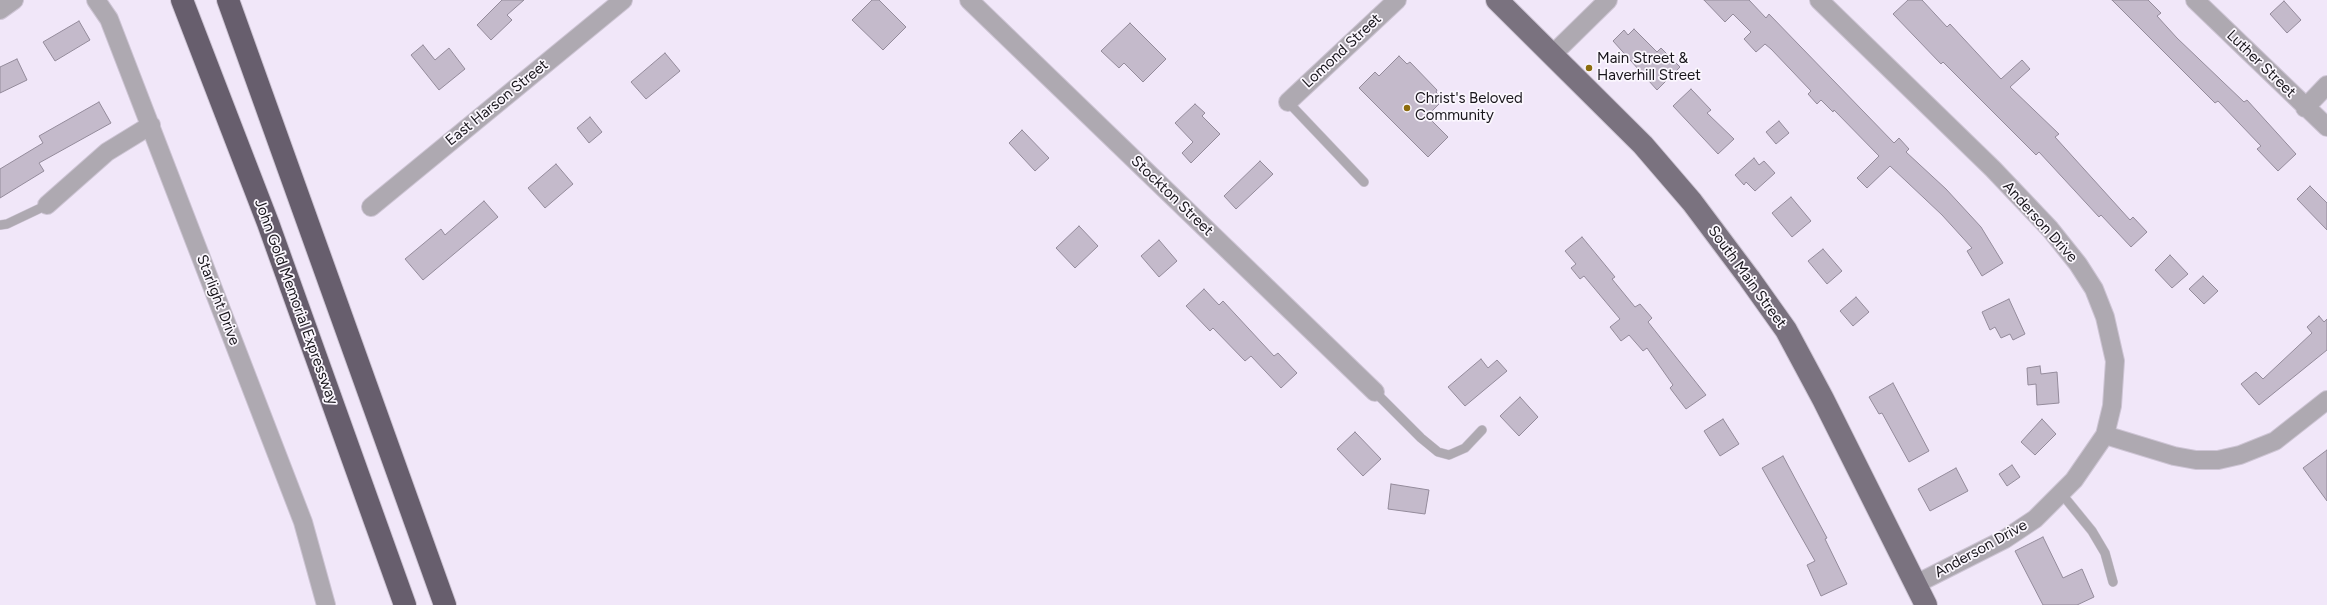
<!DOCTYPE html>
<html>
<head>
<meta charset="utf-8">
<style>
	body { margin:0 }
	canvas { display:block; background:#f1e7f9 }
</style>
</head>
<body>
<canvas width="2327" height="605"></canvas>
<script>
const context = document.querySelector('canvas').getContext('2d');
context.lineJoin = 'round';
function paint(path, color) { context.fillStyle = color; context.fill(path, 'evenodd'); }
const shape = rows => new Path2D(rows.map(r => 'M' + r).join(''));
function stroke(path, color, width, dash) { context.strokeStyle = color; context.lineWidth = width; context.lineCap = dash ? 'butt' : 'round'; context.setLineDash(dash || []); context.stroke(path); }
function label(font, color, halo, rows, align = 'center') {
  context.font = font + ' Figtree,sans-serif'; context.lineWidth = 3.5; context.setLineDash([]); context.textBaseline = 'middle'; context.strokeStyle = halo; context.fillStyle = color; for (const [text, x, y, turn = 0] of rows) {
    context.save(); context.translate(x, y); context.rotate((+turn || 0) * Math.PI / 180); context.textAlign = isNaN(turn) ? turn : align; if (halo) context.strokeText(text, 0, 0); context.fillText(text, 0, 0); context.restore();
  }
}
const building = shape([
	[502,0,524,0,507,15,512,20,491,40,477,25,502,0],
	[872,0,879,0,906,27,883,50,852,20,872,0],
	[1704,0,1749,0,1766,18,1769,14,1894,143,1899,138,1909,149,1906,152,1946,189,1981,227,2003,263,1982,276,1967,251,1972,248,1942,215,1890,166,1867,188,1857,178,1879,156,1834,110,1833,112,1821,100,1817,104,1808,94,1811,91,1771,49,1765,44,1756,52,1744,39,1751,32,1733,14,1725,22,1704,0],
	[1908,0,1922,0,1947,27,1950,24,2001,79,2022,60,2030,69,2010,87,2059,134,2055,137,2130,220,2133,217,2147,232,2131,247,2101,215,2099,217,2039,152,2036,155,1943,62,1941,64,1893,14,1908,0],
	[2112,0,2148,0,2161,13,2157,16,2177,38,2244,102,2247,100,2296,154,2278,171,2257,149,2261,146,2218,101,2215,103,2112,0],
	[2284,1,2301,20,2287,33,2270,14,2284,1],
	[79,21,90,40,55,61,43,42,79,21],
	[1130,23,1166,59,1143,82,1124,63,1119,68,1101,51,1130,23],
	[1634,29,1657,52,1661,48,1680,67,1657,90,1613,41,1624,30,1628,35,1634,29],
	[423,45,435,60,449,48,465,69,439,90,411,55,423,45],
	[665,53,680,71,646,99,631,82,665,53],
	[1399,56,1407,64,1410,62,1437,90,1436,92,1443,100,1427,116,1448,137,1428,157,1359,88,1375,72,1379,76,1399,56],
	[17,59,27,80,0,93,0,67,17,59],
	[1691,89,1711,110,1707,113,1734,139,1718,154,1673,106,1691,89],
	[99,102,111,123,39,163,44,171,0,198,0,169,43,143,39,136,99,102],
	[1195,104,1205,113,1202,116,1220,134,1191,163,1182,153,1193,142,1175,123,1195,104],
	[590,117,602,132,589,143,577,128,590,117],
	[1779,121,1789,133,1776,144,1766,132,1779,121],
	[1022,130,1049,158,1035,171,1009,143,1022,130],
	[1754,158,1759,165,1764,161,1775,173,1755,191,1746,182,1744,185,1735,175,1754,158],
	[1260,161,1273,174,1236,209,1224,196,1260,161],
	[556,164,573,184,545,208,528,188,556,164],
	[2310,186,2327,203,2327,230,2297,199,2310,186],
	[1791,197,1811,221,1792,237,1772,213,1791,197],
	[484,201,498,217,423,280,405,259,441,229,445,235,484,201],
	[1079,226,1098,246,1075,268,1056,248,1079,226],
	[1582,237,1615,277,1612,279,1635,307,1640,304,1652,318,1648,322,1706,395,1686,409,1670,388,1673,385,1647,348,1643,351,1629,335,1621,341,1610,327,1620,319,1584,276,1580,279,1571,268,1576,264,1565,251,1582,237],
	[1159,240,1177,261,1159,277,1141,256,1159,240],
	[1823,249,1842,271,1827,284,1808,261,1823,249],
	[2170,255,2188,274,2172,288,2155,270,2170,255],
	[2203,276,2218,291,2204,304,2189,289,2203,276],
	[1204,289,1219,305,1223,301,1274,356,1278,353,1297,373,1281,388,1251,356,1245,361,1213,328,1210,331,1186,306,1204,289],
	[1856,297,1869,312,1853,326,1840,311,1856,297],
	[2009,299,2025,334,2013,340,2010,334,2001,338,1995,327,1990,330,1982,312,2009,299],
	[2319,316,2324,322,2327,319,2327,350,2259,405,2241,384,2256,372,2263,379,2312,333,2307,327,2319,316],
	[1481,359,1488,368,1497,360,1507,371,1465,406,1448,387,1481,359],
	[2040,366,2041,374,2057,372,2059,403,2037,405,2036,384,2028,385,2027,368,2040,366],
	[1893,383,1929,451,1909,462,1882,413,1879,414,1869,397,1893,383],
	[1520,397,1538,417,1519,436,1500,416,1520,397],
	[1723,419,1739,444,1720,456,1704,431,1723,419],
	[2042,419,2056,434,2035,455,2021,442,2042,419],
	[1355,432,1381,459,1363,476,1337,449,1355,432],
	[2327,450,2327,501,2303,468,2327,450],
	[1783,456,1827,538,1825,539,1847,584,1821,596,1807,565,1815,561,1762,468,1783,456],
	[2012,465,2020,477,2007,486,1999,474,2012,465],
	[1956,468,1968,491,1930,511,1918,489,1956,468],
	[1391,484,1429,490,1425,514,1388,509,1391,484],
	[2043,537,2063,578,2082,569,2094,597,2077,605,2043,605,2015,551,2043,537]
]);
paint(building, '#c4bacb');
stroke(building, '#948b9b', 1);
const lane = shape([
	[1288,102,1364,182],
	[0,225,7,224,47,205],
	[1375,392,1421,438,1438,452,1449,455,1465,448,1482,430],
	[2061,493,2092,531,2105,553,2113,582]
]);
const street = shape([
	[96,0,109,19,303,522,326,605],
	[969,0,1375,392],
	[1819,0,1993,169,2050,229,2078,264,2094,289,2105,317,2115,361,2112,406,2105,435,2074,480,2035,519,2005,539,1916,584],
	[2195,0,2327,127],
	[0,10,14,0],
	[1553,54,1608,0],
	[1288,102,1397,0],
	[2305,108,2327,85],
	[47,205,107,152,151,125],
	[371,207,623,0],
	[2105,435,2174,456,2196,460,2218,460,2240,455,2275,441,2327,400]
]);
const primary = shape([
	[1497,0,1643,145,1692,202,1749,278,1786,330,1823,399,1926,605]
]);
const highway = shape([
	[182,0,268,223,405,605],
	[228,0,445,605]
]);
stroke(lane, '#cec5d5', 10);
stroke(street, '#cec5d5', 20);
stroke(primary, '#cec5d5', 24);
stroke(highway, '#cec5d5', 24);
stroke(lane, '#aea9b1', 9);
stroke(street, '#aea9b1', 18);
stroke(primary, '#7a727f', 22);
stroke(highway, '#675e6d', 22);
for (const [x, y, r, color] of [
	[1589,68,4,"#8c6c0e"],
	[1407,108,4,"#8c6c0e"]
]) { const dot = new Path2D(); dot.arc(x, y, r, 0, 2 * Math.PI); context.fillStyle = color; context.fill(dot); stroke(dot, '#fbf7fe', 1.5); }
label('15px', '#18151b', '#fbf7fe', [
	["Lomond Street",1342,51,-43],
	["Luther Street",2261,64,44],
	["East Harson Street",497,103,-39],
	["Stockton Street",1172,196,44],
	["Anderson Drive",2040,222,48],
	["South Main Street",1747,277,54],
	["Starlight Drive",218,300,69],
	["John Gold Memorial Expressway",296,302,70],
	["Anderson Drive",1981,549,-29]
]);
label('15px', '#18151b', '#fbf7fe', [
	["Main Street &",1597,59],
	["Haverhill Street",1597,76],
	["Christ's Beloved",1415,99],
	["Community",1415,116]
], 'left');
</script>
</body>
</html>
